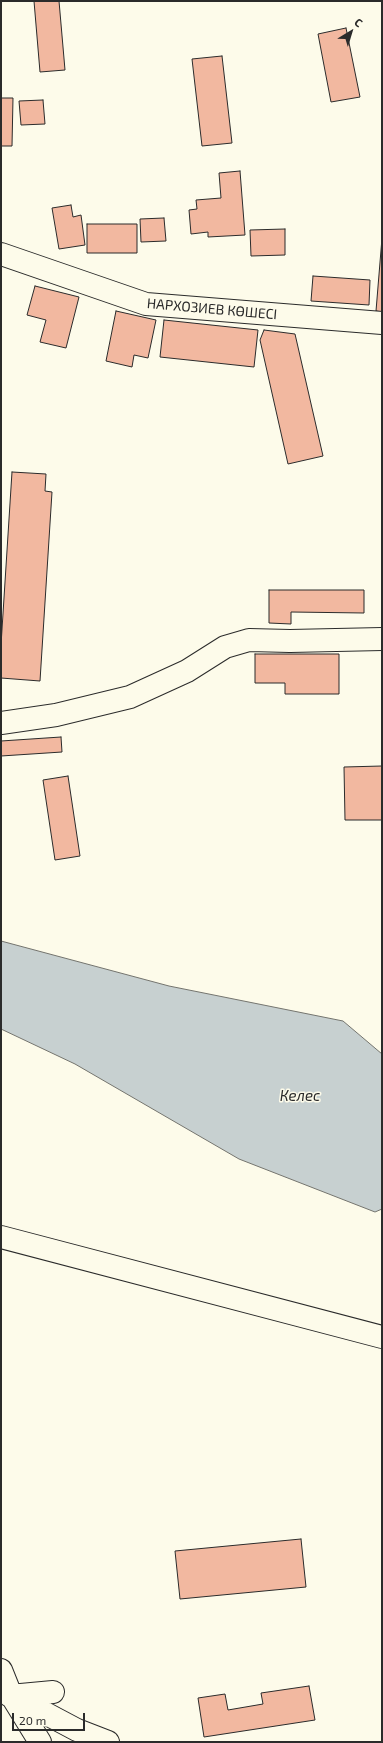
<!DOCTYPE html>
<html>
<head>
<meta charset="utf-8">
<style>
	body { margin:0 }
	#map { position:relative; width:383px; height:1743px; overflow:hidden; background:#fdfbea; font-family:"Exo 2",sans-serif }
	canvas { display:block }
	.frame { position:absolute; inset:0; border:2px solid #2b2b2b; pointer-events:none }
	.north { position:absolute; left:331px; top:12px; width:40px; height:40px; -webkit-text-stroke:3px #fdfbea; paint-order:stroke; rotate:38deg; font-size:11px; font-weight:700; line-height:16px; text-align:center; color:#2b2b2b }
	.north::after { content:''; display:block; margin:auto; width:14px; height:18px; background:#2b2b2b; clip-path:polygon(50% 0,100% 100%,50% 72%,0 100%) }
	.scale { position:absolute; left:12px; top:1713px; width:73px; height:18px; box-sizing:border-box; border:2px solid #2b2b2b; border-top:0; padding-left:5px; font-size:12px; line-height:14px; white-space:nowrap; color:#2b2b2b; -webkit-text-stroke:3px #fdfbea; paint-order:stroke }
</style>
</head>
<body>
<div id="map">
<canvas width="383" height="1743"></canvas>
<div class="frame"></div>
<div class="north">С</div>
<div class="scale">20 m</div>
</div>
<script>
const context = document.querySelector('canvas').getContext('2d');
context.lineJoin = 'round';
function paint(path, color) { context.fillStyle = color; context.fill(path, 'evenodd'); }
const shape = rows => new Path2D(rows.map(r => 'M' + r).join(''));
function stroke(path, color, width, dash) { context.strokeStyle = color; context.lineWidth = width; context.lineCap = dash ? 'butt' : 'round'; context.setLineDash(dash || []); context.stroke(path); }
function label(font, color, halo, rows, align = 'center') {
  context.font = font + ' "Exo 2",sans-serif'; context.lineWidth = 3; context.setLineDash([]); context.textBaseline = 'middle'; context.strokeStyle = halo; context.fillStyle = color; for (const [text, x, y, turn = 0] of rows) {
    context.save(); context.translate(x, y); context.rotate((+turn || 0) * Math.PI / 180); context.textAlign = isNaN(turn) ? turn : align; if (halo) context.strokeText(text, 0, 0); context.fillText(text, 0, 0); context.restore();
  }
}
const water = shape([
	[1,941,169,986,343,1021,382,1054,382,1209,375,1212,239,1159,75,1064,1,1029,1,941]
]);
paint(water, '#c7d0d0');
stroke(water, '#74746e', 1);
const building = shape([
	[34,1,59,1,65,70,40,72,34,1],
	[346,28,360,97,331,102,318,34,346,28],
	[222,56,232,143,202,146,192,59,222,56],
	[1,98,13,98,12,146,1,146,1,98],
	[43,100,45,124,21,125,19,101,43,100],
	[240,171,245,235,208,237,208,232,191,234,189,210,197,209,196,200,221,198,219,173,240,171],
	[71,205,73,217,81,215,85,245,59,249,52,208,71,205],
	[164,218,166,241,141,242,140,219,164,218],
	[87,224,137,224,137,253,87,253,87,224],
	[285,229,285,255,251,256,250,230,285,229],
	[382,238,382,312,376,311,382,238],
	[313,276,370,280,369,305,311,301,313,276],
	[35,286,79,297,66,348,40,342,46,320,27,315,35,286],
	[116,311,156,320,148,358,134,355,132,367,106,361,116,311],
	[164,320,258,330,254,367,160,357,164,320],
	[264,330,295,334,323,456,288,464,260,340,264,330],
	[12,472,46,474,45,491,52,492,40,681,1,678,1,645,12,472],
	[269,590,364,590,364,613,291,612,291,624,269,623,269,590],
	[255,654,339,654,339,694,285,694,285,683,255,683,255,654],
	[61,737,62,752,1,756,1,741,61,737],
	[382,766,382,820,345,820,344,767,382,766],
	[68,776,80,856,55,860,43,780,68,776],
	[301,1539,306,1587,180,1599,175,1551,301,1539],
	[309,1686,315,1720,204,1737,198,1698,225,1694,228,1710,263,1704,261,1693,309,1686]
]);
paint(building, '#f2b8a0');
stroke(building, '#2b2b2b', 1);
const minor = shape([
	[1,254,146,304,382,323],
	[1,723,56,715,130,697,187,671,225,647,249,640,290,641,382,639],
	[1,1237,382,1337],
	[1,1670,11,1695,40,1742],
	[11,1695,77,1730,108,1742],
	[10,1696,53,1692]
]);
stroke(minor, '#2b2b2b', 24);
stroke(minor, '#fdfbea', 22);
label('14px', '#2b2b2b', '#fdfbea', [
	["НАРХОЗИЕВ КӨШЕСІ",212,309,5]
]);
label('italic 15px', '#2b2b2b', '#fdfbea', [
	["Келес",300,1096]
]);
</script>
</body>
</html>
